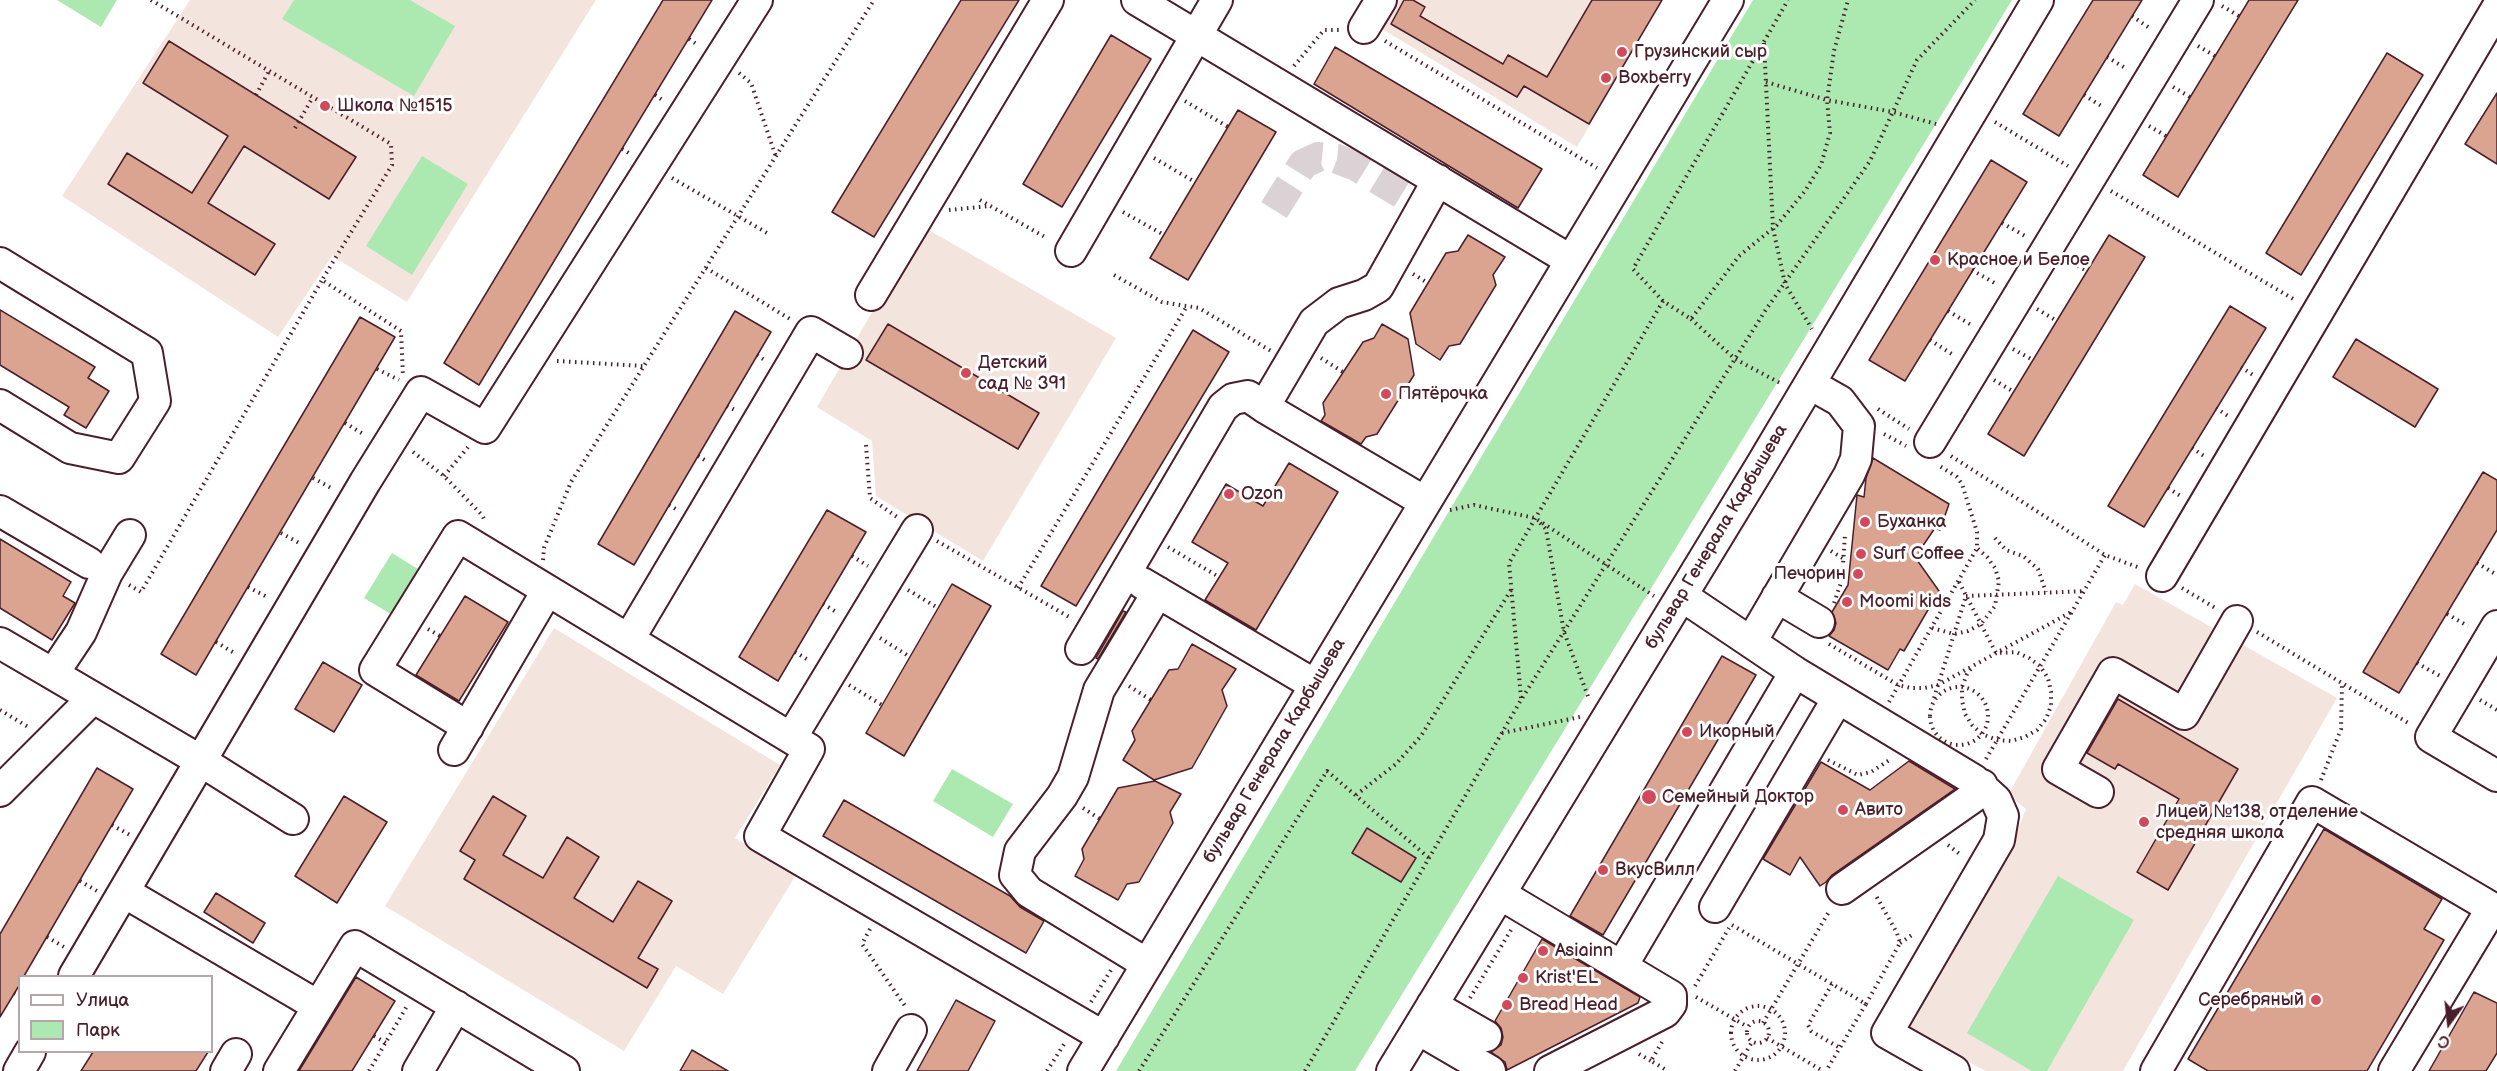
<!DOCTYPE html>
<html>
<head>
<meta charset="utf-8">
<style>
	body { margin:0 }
	#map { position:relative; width:2497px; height:1071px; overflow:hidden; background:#fff; font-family:"Balsamiq Sans",sans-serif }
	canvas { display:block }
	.legend { position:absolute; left:18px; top:975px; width:195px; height:78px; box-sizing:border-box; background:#fff; border:2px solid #b7a5aa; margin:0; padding:8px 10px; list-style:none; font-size:18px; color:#4a1f2b }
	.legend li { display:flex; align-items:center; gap:12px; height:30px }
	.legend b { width:30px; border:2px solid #b7a5aa }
	.north { position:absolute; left:2419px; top:993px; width:60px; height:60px; -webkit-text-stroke:4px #fff; paint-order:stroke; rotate:195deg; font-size:16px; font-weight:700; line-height:24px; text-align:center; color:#4a1f2b }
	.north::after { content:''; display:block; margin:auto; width:21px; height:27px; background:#4a1f2b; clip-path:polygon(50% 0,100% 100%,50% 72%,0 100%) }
</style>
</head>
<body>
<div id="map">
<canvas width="2497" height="1071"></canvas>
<ul class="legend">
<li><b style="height:8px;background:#fff"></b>Улица</li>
<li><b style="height:16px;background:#ace9b0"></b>Парк</li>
</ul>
<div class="north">С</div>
</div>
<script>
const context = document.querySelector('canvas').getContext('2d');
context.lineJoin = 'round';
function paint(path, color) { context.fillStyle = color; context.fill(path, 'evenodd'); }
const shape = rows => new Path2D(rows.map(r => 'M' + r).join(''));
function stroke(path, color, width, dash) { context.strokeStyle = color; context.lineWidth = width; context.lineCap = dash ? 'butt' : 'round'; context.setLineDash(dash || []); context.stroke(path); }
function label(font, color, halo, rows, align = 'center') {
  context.font = font + ' "Balsamiq Sans",sans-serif'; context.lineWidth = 6; context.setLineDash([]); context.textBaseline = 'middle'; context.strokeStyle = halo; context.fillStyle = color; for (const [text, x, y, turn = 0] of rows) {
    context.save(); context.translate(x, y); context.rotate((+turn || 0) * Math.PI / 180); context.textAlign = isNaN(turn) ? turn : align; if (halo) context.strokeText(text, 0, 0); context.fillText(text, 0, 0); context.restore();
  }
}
paint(shape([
	[190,0,596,0,407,302,332,256,278,337,62,196],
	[1399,0,1662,0,1577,147,1382,29],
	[922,226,1116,338,983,561,876,496,872,441,817,407],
	[2135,584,2337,698,2123,1071,1985,1071,1905,1025,2016,834,2026,809,2008,795,2116,602,2123,605],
	[554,628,780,765,735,838,796,875,723,994,676,966,624,1051,385,906]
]), '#f4e4de');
paint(shape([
	[57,0,117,0,101,27],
	[294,0,410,0,455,26,414,96,282,19],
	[1753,0,2012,0,1355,1071,1116,1071],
	[422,156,468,184,412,275,366,246],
	[392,553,426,574,399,619,364,598],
	[952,769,1013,804,993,837,933,801],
	[2058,876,2134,920,2047,1071,2032,1071,1967,1033]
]), '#ace9b0');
const building = shape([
	[663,0,712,0,479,385,444,363,663,0],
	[961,0,1019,0,874,237,832,212,961,0],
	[1404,0,1413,0,1425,7,1420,16,1503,64,1508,55,1547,77,1592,0,1662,0,1589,124,1524,86,1517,97,1391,24,1404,0],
	[2093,0,2142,0,2059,136,2023,114,2093,0],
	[2249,0,2298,0,2178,197,2143,175,2249,0],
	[1111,35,1151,59,1062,207,1023,184,1111,35],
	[169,41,356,157,329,199,244,146,208,203,275,244,255,275,108,184,127,153,192,193,228,136,143,83,169,41],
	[1335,47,1542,169,1518,208,1314,84,1335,47],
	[2387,53,2423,75,2301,275,2266,253,2387,53],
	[2497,93,2497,164,2465,144,2497,93],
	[1238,110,1276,132,1188,280,1150,258,1238,110],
	[1991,160,2027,182,1905,381,1869,360,1991,160],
	[1468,235,1505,257,1493,275,1496,285,1460,344,1449,346,1440,360,1416,344,1410,313,1446,253,1458,251,1468,235],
	[2109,235,2145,257,2024,456,1988,434,2109,235],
	[2230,306,2266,328,2144,527,2108,506,2230,306],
	[0,310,95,367,88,378,109,391,86,428,64,415,69,407,0,365,0,310],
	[735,311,771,332,634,565,598,544,735,311],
	[360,317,395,337,196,675,161,654,360,317],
	[888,324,1039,413,1018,449,866,360,888,324],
	[1382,324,1408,339,1414,375,1377,434,1366,437,1361,444,1321,421,1325,415,1323,403,1363,342,1374,338,1382,324],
	[1193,330,1229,352,1076,606,1041,586,1193,330],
	[2356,339,2438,389,2415,427,2333,377,2356,339],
	[1873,458,1949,504,1940,530,1935,528,1920,550,1917,560,1939,591,1904,651,1900,649,1888,670,1829,636,1834,630,1836,623,1832,612,1848,585,1857,495,1864,497,1866,478,1873,458],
	[1289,463,1338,492,1256,630,1205,600,1228,563,1192,542,1226,484,1263,506,1289,463],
	[2483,472,2497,480,2497,530,2399,693,2363,672,2483,472],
	[827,510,866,532,778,681,739,657,827,510],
	[0,539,71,582,63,596,75,603,52,640,0,608,0,539],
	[952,584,991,606,904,756,866,733,952,584],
	[465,596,508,622,459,701,416,675,465,596],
	[1123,611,1126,612,1098,659,1096,658,1123,611],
	[1192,644,1236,669,1222,690,1227,706,1192,768,1154,780,1123,760,1135,740,1132,731,1169,670,1178,669,1192,644],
	[1722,656,1756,675,1603,935,1570,916,1722,656],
	[323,662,362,685,334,732,295,709,323,662],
	[2118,699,2238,769,2168,890,2137,872,2179,799,2118,764,2115,769,2087,753,2118,699],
	[1909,761,1955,789,1832,875,1826,882,1820,886,1800,857,1790,875,1763,859,1821,762,1870,790,1909,761],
	[97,768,133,789,24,976,20,976,20,984,0,1017,0,934,97,768],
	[1155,781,1181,794,1170,812,1173,823,1139,882,1127,884,1118,900,1075,876,1084,859,1082,849,1118,788,1155,781],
	[344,796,387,822,337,903,295,876,344,796],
	[493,796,526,816,503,855,543,878,567,837,599,857,574,898,613,922,638,881,672,901,638,958,658,969,647,988,464,879,475,860,460,851,493,796],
	[844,800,1010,896,1020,907,1044,921,1026,953,823,836,844,800],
	[1367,828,1416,858,1401,882,1352,853,1367,828],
	[2324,829,2442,899,2424,929,2444,940,2367,1071,2208,1071,2188,1059,2324,829],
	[216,893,265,923,253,943,204,912,216,893],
	[1542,939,1640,997,1638,1003,1507,1070,1505,1062,1491,1052,1501,1045,1503,1037,1501,1028,1495,1021,1542,939],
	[356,977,395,1001,352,1071,299,1071,356,977],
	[2474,992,2497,1003,2497,1053,2486,1071,2429,1071,2474,992],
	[956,1000,995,1021,968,1071,917,1071,956,1000],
	[692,1050,728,1071,680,1071,692,1050],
	[93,1052,208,1052,196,1071,81,1071,93,1052]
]);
paint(building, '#daa490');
stroke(building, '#4a1f2b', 1.5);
stroke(shape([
	[1274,210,1303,164,1318,157,1337,159,1356,166,1402,194]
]), '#dbd2d5', 30, [30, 15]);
const minor = shape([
	[1137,0,1570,260],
	[1364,28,1381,0],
	[1071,251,1217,0],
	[0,263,147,353,155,401,119,458,70,448,0,405],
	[871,295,1048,0],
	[1264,407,1425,502],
	[1930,442,2198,0],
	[0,511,89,563],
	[130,535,107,573,81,632,53,674,201,761,293,819],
	[2162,576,2497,8],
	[1142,583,1315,685],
	[1682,596,1795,672,1974,780,1996,800,2003,816,1999,840,1887,1033,1954,1071],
	[1777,597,1819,622],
	[2497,626,2431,737,2497,776],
	[629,639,811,332,847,353],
	[1751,642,1849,475,1856,459,1859,426,1840,401,1810,384],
	[0,643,53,674],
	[1081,649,1223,407,1233,399,1248,396,1264,407,1314,322,1339,303,1364,295,1378,287,1438,180],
	[468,727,375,670,458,536,809,749,760,836,1104,1037],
	[791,738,917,530],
	[454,750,547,591],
	[0,791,93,698],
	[2098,792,2058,769,2113,673,2184,714,2237,621],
	[1842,889,1972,798,1982,785],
	[124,892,318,1006],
	[1500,894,1671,996,1671,1004,1665,1012,1550,1071],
	[1715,907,1838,698],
	[1147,964,1029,892,1015,875,1020,851,1062,796,1073,777,1099,690,1158,592],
	[1622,966,1795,672],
	[74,976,365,482,421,392,485,428,757,0],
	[1432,1005,1486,1036],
	[1418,1029,1490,1071],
	[19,1071,30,1052],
	[226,1071,236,1054],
	[279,1071,355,946,564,1071],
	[418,1071,456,1006],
	[888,1071,911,1030],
	[1083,1071,1728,0],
	[1392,1071,1760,467,2038,0],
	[2156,1071,2312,802,2492,908,2394,1071]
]);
stroke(minor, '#4a1f2b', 34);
stroke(shape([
	[151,0,391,144,392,165,322,280,401,331,403,376],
	[2222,6,2239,16],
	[2132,16,2151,29],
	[689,39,698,45],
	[1385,41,1597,168],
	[1764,43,1773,228,1785,284,1812,329],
	[2198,46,2215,56],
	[2107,57,2127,69],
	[1294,66,1324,30,1339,30],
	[739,73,751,83,776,157],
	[1766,82,1827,100,1893,112,1936,124],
	[2173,87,2190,97],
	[256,95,269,71],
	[655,95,664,101],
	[2084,95,2103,107],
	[1185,101,1228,127],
	[1995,122,2068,166],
	[2149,126,2166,136],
	[295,128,313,97],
	[622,149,632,155],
	[1154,158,1195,182],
	[672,178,767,233],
	[2111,191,2295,300],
	[980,200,1045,237],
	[949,210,990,206],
	[1123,212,1164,235],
	[2002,223,2027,237],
	[2067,260,2087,271],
	[706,268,790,319],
	[1972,270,1998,285],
	[1413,274,1428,283],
	[1114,275,1162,302,1199,308,1271,351],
	[1663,301,1633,269,1788,0],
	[2037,309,2057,321],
	[1948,311,1973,326],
	[1691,319,1735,359,1780,383],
	[1930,340,1955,356],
	[2013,349,2033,360],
	[757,355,766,361],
	[1321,358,1343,372],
	[557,361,643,366],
	[2241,367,2253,375],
	[377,369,399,380],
	[1994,380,2014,392],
	[727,406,737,411],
	[2216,408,2228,416],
	[1878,409,1909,429],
	[345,423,365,435],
	[1884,434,1906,446],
	[866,445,870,498,897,517],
	[2192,448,2204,456],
	[413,452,444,476,482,515,485,521],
	[698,456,708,462],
	[1951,456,2105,555,2140,568],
	[444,476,469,446],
	[313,478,333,489],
	[2168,488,2182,497],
	[669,505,679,511],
	[1450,510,1474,505,1535,518,1654,596],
	[1540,523,1546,529,1564,632,1589,699],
	[281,533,301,544],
	[1995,538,2006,550,2023,556,2038,569,2046,592],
	[937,541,1071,618],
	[1168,547,1219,577],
	[1831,551,1844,559],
	[852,556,868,566],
	[543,560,544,548,571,482,874,0],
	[2477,563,2497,575],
	[1959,582,1996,653,2016,652,2029,658,2040,666,2048,678,2051,692,2051,706,2046,719,2037,730,2025,737,2011,741,1997,740,1982,734,1972,725,1965,714,1962,700,1962,687,1967,674,1973,666],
	[129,585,141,592,322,280],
	[248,587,269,598],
	[1018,588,1187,306],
	[2182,588,2217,609],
	[908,590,938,608],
	[1966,596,2085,591],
	[1834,603,1842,580,1845,534],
	[823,604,838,613],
	[2447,614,2468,626],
	[1932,628,1954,634,1968,631,1981,624,1995,606,1999,581,1995,568,1987,557,1977,548],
	[428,629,440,636],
	[2257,632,2410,724],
	[880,638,910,657],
	[216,642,236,654],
	[1829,644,1898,685,1911,688,1925,688,1938,685,2073,611],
	[795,652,810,661],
	[2417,663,2440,676],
	[849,685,882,705],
	[1129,686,1151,700],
	'1930 716a29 29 0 1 1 58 0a29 29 0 1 1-58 0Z',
	[1521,698,1509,563,1663,301,1691,319,1739,256,1777,225,1805,191,1821,165,1830,133,1827,100,1834,51,1848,0],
	[1934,698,1966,596],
	[2480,700,2497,710],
	[1889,702,1977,548,1977,532,1962,484,1957,477,1938,465],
	[0,710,30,728],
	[1502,733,1580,717],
	[1986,759,2105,555],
	[1828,760,1858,775,1871,772,1891,759],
	[2321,780,2341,729,2342,683],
	[1356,795,1396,764,1421,736,1511,590],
	[1083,808,1100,819],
	[112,825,130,835],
	[1948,845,1961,855],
	[80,881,97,891],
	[1732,925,1866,1004,1826,1071],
	[870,929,862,944,905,1006],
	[47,937,64,947],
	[1900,943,1915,933],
	[1832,984,1808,1025,1811,1031,1840,1048],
	[1695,986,1729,928],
	[14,993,20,996],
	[1696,997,1748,1027],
	[1470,998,1511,930],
	[1091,1002,1111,970],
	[1866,1004,1900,943,1897,933,1875,894],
	'1731 1033a27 27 0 1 1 54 0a27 27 0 1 1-54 0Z',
	'1747 1032a11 11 0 1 1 22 0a11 11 0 1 1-22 0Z',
	[1763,1023,1830,910],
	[374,1036,386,1043],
	[1767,1038,1823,1071],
	[1662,1042,1651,1061,1668,1071],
	[1639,1054,1651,1061],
	[369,1071,407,1006],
	[1047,1071,1066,1041],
	[1139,1071,1327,771,1429,858],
	[1305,1071,1521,700,1765,311,1870,161,1917,60,1975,0],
	[1735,1071,1752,1042]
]), '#4a1f2b', 4, [1.5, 4.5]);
stroke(minor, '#fff', 30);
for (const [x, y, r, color] of [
	[1622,52,6,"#d1495b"],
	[1606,78,6,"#d1495b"],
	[325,106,6,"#d1495b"],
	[1935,260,6,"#d1495b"],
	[966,373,6,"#d1495b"],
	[1386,394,6,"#d1495b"],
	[1229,494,6,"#d1495b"],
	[1865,522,6,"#d1495b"],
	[1861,554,6,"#d1495b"],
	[1858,574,6,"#d1495b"],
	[1847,602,6,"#d1495b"],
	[1687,732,6,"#d1495b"],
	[1649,797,8,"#d1495b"],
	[1843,810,6,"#d1495b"],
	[2144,822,6,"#d1495b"],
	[1603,870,6,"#d1495b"],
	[1543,951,6,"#d1495b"],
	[1523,978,6,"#d1495b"],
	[2316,1000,6,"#d1495b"],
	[1507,1005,6,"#d1495b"]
]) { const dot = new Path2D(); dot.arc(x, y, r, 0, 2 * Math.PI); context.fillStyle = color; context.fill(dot); stroke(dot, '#fff', 2); }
label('18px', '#4a1f2b', '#fff', [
	["Грузинский сыр",1634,52],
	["Boxberry",1618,78],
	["Школа №1515",337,106],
	["Красное и Белое",1947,260],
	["Детский",978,363],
	["сад № 391",978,384],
	["Пятёрочка",1398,394],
	["Ozon",1241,494],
	["Буханка",1877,522],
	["Surf Coffee",1873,554],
	["Печорин",1846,574,"right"],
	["Moomi kids",1859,602],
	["Икорный",1699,732],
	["Семейный Доктор",1662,797],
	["Авито",1855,810],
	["Лицей №138, отделение",2156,812],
	["средняя школа",2156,833],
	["ВкусВилл",1615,870],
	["Asiainn",1555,951],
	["Krist'EL",1535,978],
	["Серебряный",2304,1000,"right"],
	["Bread Head",1519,1005]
], 'left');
label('18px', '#4a1f2b', '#fff', [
	["бульвар Генерала Карбышева",1717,537,-59],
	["бульвар Генерала Карбышева",1275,751,-59]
]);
</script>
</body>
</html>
